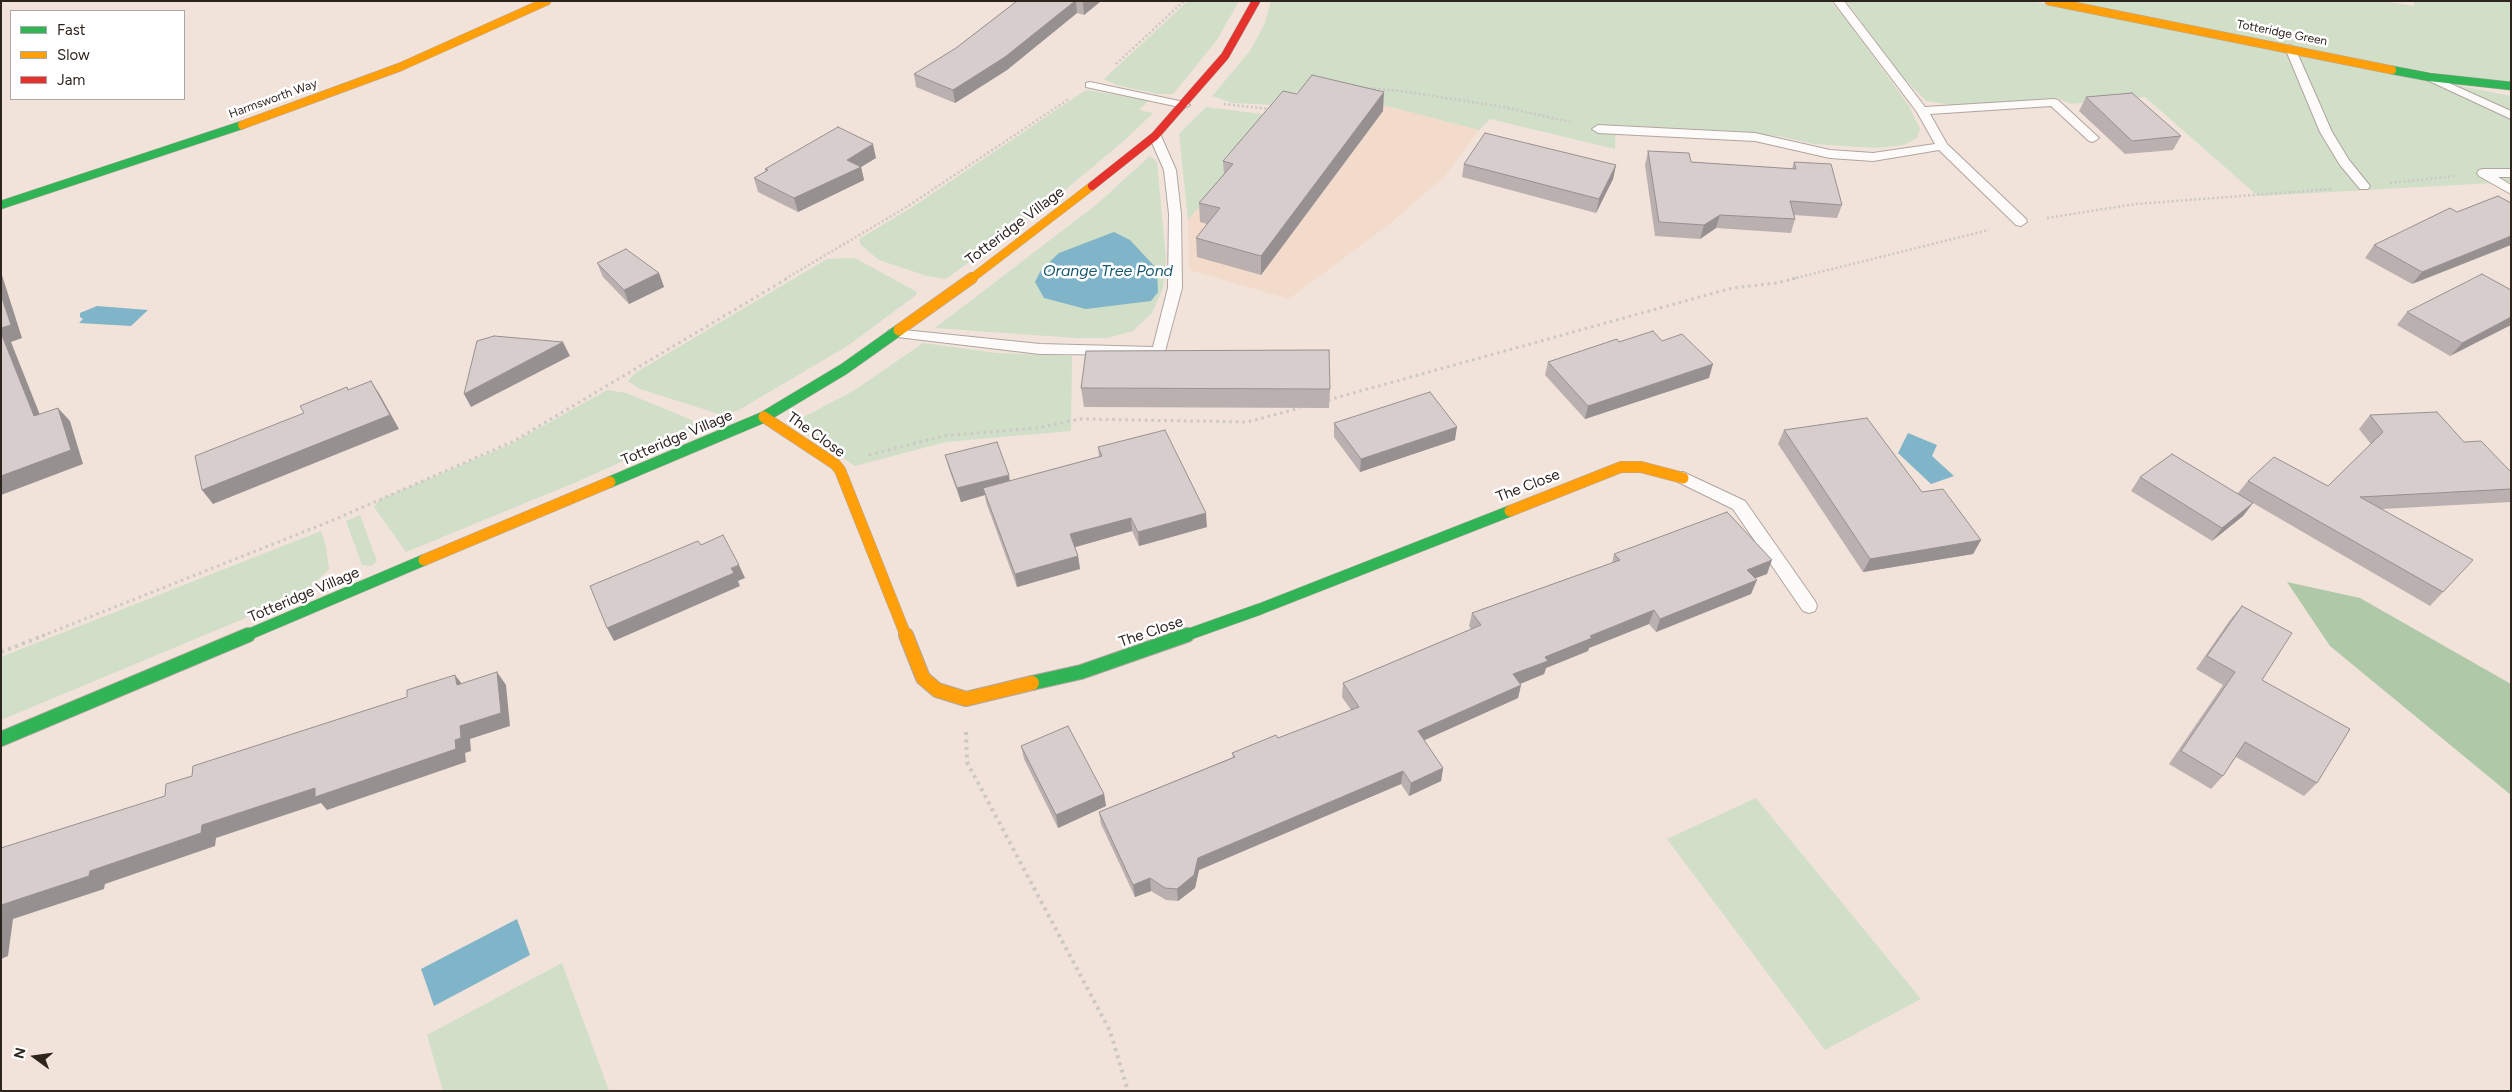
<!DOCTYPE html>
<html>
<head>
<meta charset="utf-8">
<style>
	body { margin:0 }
	#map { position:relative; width:2512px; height:1092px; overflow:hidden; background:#f1e3da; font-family:Figtree,sans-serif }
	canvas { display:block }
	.frame { position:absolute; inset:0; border:2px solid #2e241e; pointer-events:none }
	.legend { position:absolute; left:10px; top:10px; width:175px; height:90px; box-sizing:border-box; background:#fff; border:1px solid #aba7a5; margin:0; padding:6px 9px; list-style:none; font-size:15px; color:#2e241e }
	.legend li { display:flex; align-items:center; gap:10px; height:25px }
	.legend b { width:25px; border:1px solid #aba7a5 }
	.north { position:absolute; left:10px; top:1032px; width:50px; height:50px; -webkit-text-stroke:4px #fff; paint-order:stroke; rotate:284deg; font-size:14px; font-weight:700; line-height:20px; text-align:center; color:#2e241e }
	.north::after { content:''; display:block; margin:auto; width:18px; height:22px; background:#2e241e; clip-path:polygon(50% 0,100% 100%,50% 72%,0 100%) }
</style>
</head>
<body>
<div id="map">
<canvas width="2512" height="1092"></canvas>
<div class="frame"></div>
<ul class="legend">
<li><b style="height:6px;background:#30b455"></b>Fast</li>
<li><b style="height:6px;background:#ff9f0a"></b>Slow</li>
<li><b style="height:6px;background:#e5322d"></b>Jam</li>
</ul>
<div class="north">N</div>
</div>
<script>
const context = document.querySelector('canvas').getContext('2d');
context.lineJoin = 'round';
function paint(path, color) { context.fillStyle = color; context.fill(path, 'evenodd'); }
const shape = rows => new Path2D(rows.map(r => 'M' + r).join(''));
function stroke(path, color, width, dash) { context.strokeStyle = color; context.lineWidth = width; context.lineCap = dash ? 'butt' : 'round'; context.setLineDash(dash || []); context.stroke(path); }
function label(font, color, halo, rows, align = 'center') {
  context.font = font + ' Figtree,sans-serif'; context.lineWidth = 5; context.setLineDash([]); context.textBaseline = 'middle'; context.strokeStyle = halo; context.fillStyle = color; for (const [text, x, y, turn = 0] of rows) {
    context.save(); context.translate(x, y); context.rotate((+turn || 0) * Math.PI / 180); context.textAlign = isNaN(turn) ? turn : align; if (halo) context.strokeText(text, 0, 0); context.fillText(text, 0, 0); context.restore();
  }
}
paint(shape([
	[1302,89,1399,109,1479,130,1445,176,1392,222,1289,299,1189,270,1188,220,1221,180]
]), '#f3dbcb');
paint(shape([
	[1188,1,1239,1,1217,40,1173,94,1158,94,1117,85,1104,79],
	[1271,1,1830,1,1846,19,1909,106,1920,129,1917,138,1904,145,1875,148,1813,144,1784,137,1731,131,1616,125,1615,149,1490,119,1479,130,1399,109,1302,89,1272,105,1232,103,1212,96,1250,51,1265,23],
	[1846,1,2030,1,2511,96,2511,182,2258,196,2145,97,2071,104,2058,98,1953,105,1926,101,1901,75],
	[2070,1,2380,1,2414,6,2414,1,2511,1,2511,83,2409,69],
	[1086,90,1149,100,1139,110,1153,113,1126,139,1047,205,946,279,927,276,879,260,861,245,859,239,911,208],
	[1206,107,1278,116,1188,220,1179,134],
	[1150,156,1157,162,1166,259,1163,288,1152,313,1133,331,1107,338,1076,338,935,328,1096,205],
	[855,258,917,292,916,295,849,345,737,411,719,414,640,389,628,381,635,373,827,259],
	[923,343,997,353,1072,356,1071,431,946,442,855,466,790,424,855,390],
	[607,390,626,393,692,420,695,429,574,483,406,552,374,507,379,500,511,444],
	[360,515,377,561,371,566,362,565,346,521],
	[321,531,326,547,329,569,303,594,1,720,1,657],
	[1756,798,1921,999,1825,1050,1667,839],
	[562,963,609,1091,443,1091,427,1035]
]), '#d1dec8');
paint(shape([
	[2287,582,2360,598,2511,684,2511,795,2330,646]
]), '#afc8a8');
paint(shape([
	[1114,232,1130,240,1157,269,1158,292,1151,301,1086,309,1044,298,1035,282,1041,270,1059,253],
	[97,306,148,310,131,326,79,323,83,319,80,317,80,313],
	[1908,433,1937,445,1932,456,1954,476,1931,484,1898,453],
	[517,919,530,955,434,1006,421,969]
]), '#80b4c8');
const lane = shape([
	[1833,1,1844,1,1925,107,2054,99,2058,100,2099,138,2093,142,2089,141,2051,106,1930,114,1947,144,2026,219,2027,222,2021,226,2016,225,1939,150,1873,161,1830,158,1755,141,1598,133,1592,129,1598,125,1755,133,1830,150,1873,153,1935,144,1917,112,1833,1],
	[2290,45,2295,48,2332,132,2349,160,2370,186,2368,189,2360,189,2340,165,2320,132,2285,48,2290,45],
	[2429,74,2511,111,2511,119,2425,79,2425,75,2429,74],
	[1090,82,1184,102,1190,105,1184,108,1086,87,1086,83,1090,82],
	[1155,132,1161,136,1176,170,1181,214,1182,288,1164,355,1040,354,889,336,887,333,889,330,894,329,1040,344,1153,347,1168,288,1169,214,1164,170,1149,136,1155,132],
	[2483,169,2511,169,2511,177,2498,177,2511,185,2511,194,2479,176,2477,173,2479,170,2483,169],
	[1683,472,1745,501,1815,601,1817,606,1815,611,1809,613,1803,611,1733,509,1678,482,1675,478,1678,474,1683,472]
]);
const fastFar2 = shape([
	[2392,70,2429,77,2511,86],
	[1,205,242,125]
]);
const fastFar1 = shape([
	[610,482,764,417,844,369,899,330],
	[245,636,424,560],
	[1184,636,1260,609,1510,511]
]);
const fast = shape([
	[1032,683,1081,672,1187,635],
	[1,739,248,635]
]);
const slowFar2 = shape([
	[2049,1,2392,70],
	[242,125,400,67,547,1],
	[971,279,1092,186]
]);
const slowFar1 = shape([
	[899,330,972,278],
	[764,417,835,464,840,470,906,636],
	[1510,511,1621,467,1641,467,1683,478],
	[424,560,610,482]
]);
const slow = shape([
	[906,635,923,678,937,690,966,699,1032,683]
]);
const jam = shape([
	[1092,186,1155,136,1225,56,1256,1]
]);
stroke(lane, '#b0a59f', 2);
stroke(fastFar2, '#b0a59f', 9);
stroke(fastFar1, '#b0a59f', 12);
stroke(fast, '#b0a59f', 16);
stroke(slowFar2, '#b0a59f', 9);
stroke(slowFar1, '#b0a59f', 12);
stroke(slow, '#b0a59f', 16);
stroke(jam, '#b0a59f', 9);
stroke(shape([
	[1116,64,1184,1],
	[1365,88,1401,91,1504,107,1570,122],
	[1224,104,1270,109],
	[2390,183,2458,176],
	[2047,218,2136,204,2332,189],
	[785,279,905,208,1069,99],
	[1792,279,1989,230]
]), '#ccc8c4', 2.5, [2, 2.5]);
stroke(shape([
	[1328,400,1732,288,1777,283,1797,278],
	[869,455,943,436,1037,428,1081,419,1247,422,1300,408],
	[42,636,331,521,514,441,788,278]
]), '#ccc8c4', 3, [2.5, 4]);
stroke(shape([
	[1,652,45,635],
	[966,732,967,762,1110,1031,1128,1091]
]), '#ccc8c4', 4, [3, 4.5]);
paint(lane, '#fdfbf9');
stroke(fastFar2, '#30b455', 8);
stroke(fastFar1, '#30b455', 11);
stroke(fast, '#30b455', 14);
stroke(slowFar2, '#ff9f0a', 8);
stroke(slowFar1, '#ff9f0a', 11);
stroke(slow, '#ff9f0a', 14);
stroke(jam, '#e5322d', 8);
paint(shape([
	[1017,1,1101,1,1084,15,1077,13,1007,70,955,103,916,87,914,74,956,48],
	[2086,97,2181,136,2173,150,2125,154,2079,111],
	[1383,111,1261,275,1197,257,1196,238,1207,224,1200,222,1199,203,1224,174,1223,161],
	[1648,151,1691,162,1792,169,1794,162,1842,205,1837,218,1794,215,1795,219,1791,233,1716,228,1700,239,1655,236,1645,165],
	[876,158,861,167,864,180,798,212,758,192,754,178,766,171,765,169],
	[1464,164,1616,165,1613,179,1596,213,1462,177],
	[2498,196,2412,284,2365,258,2374,245],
	[597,263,659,273,664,287,629,304,603,277],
	[2511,290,2450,356,2397,325,2407,312],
	[1662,341,1709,378,1585,419,1545,375,1548,362,1619,342],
	[1081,388,1330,389,1329,408,1084,407],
	[2370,415,2464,442,2511,472,2511,502,2382,509,2443,592,2430,606,2253,503,2243,516,2212,541,2131,491,2140,477,2238,493,2248,481,2328,486,2371,444,2359,429],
	[1334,423,1455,440,1360,472,1334,437],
	[1784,430,1922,492,1981,540,1973,554,1863,572,1778,444],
	[1098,447,1207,527,1139,546,1132,531,1075,547,1078,556,1080,569,1017,587,986,502,985,495,961,502,949,469,945,455,1010,481,1099,457],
	[1614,554,1767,574,1755,578,1751,594,1656,632,1649,624,1589,648,1588,651,1546,668,1544,674,1520,684,1521,685,1518,698,1424,740,1443,768,1441,781,1409,796,1401,784,1199,870,1195,888,1178,901,1166,900,1151,891,1135,897,1101,824,1099,812,1233,757,1232,753,1278,738,1351,710,1342,697,1343,683,1471,629,1469,626,1472,613,1612,563],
	[2242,606,2262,680,2317,783,2304,796,2236,757,2223,776,2211,789,2169,764,2223,685,2196,669,2230,620],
	[1021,746,1104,794,1106,806,1058,828,1024,759]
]), '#bab0b0');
paint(shape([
	[1075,1,1076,1,1077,13,1007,70,955,103,953,90],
	[1084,1,1101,1,1084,15,1083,2],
	[1384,92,1383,111,1261,275,1261,256],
	[873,144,876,158,861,167,864,180,798,212,794,198,847,160],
	[1616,165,1613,179,1596,213,1599,199],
	[1720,215,1716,228,1700,239,1704,225],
	[2511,236,2511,245,2412,284,2422,272],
	[1,272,22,338,11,342,46,430,34,416,1,333],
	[659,273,664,287,629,304,624,290],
	[2511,317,2511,325,2450,356,2462,343],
	[563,342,570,356,471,407,464,394],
	[1713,364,1709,378,1585,419,1588,406],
	[371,381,380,395,399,429,213,504,202,490],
	[58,408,70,421,83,464,1,495,1,476],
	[1457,427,1455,440,1360,472,1361,459],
	[1009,475,1011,488,983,488,985,495,961,502,957,488],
	[2253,503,2243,516,2212,541,2222,528],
	[1206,513,1207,527,1139,546,1138,532],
	[1131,518,1132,531,1072,548,1070,534],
	[1981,540,1973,554,1863,572,1870,559],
	[1078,556,1080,569,1017,587,1015,574],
	[1772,560,1767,574,1742,583,1747,570],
	[739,565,745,578,738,581,740,586,614,641,607,628],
	[1757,580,1751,594,1656,632,1660,619],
	[1654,610,1649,624,1589,648,1588,651,1546,668,1544,674,1510,688,1513,674,1545,657,1590,636],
	[497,672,506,685,510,726,470,739,471,751,465,753,466,762,327,810,321,803,216,838,215,846,105,884,104,889,13,919,8,956,1,959,1,905,90,871,202,825,455,740,460,726],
	[455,675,465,688,457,685],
	[1521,685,1518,698,1416,744,1418,731],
	[1443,768,1441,781,1409,796,1411,783],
	[1403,771,1401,784,1199,870,1195,888,1178,901,1177,889,1198,858],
	[1104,794,1106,806,1058,828,1056,815],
	[1150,878,1151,891,1135,897,1133,885]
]), '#979090');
const building = shape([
	[1017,1,1075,1,1005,57,953,90,914,74,956,48,1017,1],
	[1312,75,1384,92,1261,256,1196,238,1220,208,1199,203,1233,164,1223,161,1283,91,1297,94,1312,75],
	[2132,93,2181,136,2132,141,2086,97,2132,93],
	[838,127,873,144,847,160,861,167,794,198,754,178,768,170,765,169,838,127],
	[1485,133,1616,165,1599,199,1464,164,1485,133],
	[1648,151,1689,153,1691,162,1796,169,1794,162,1831,164,1842,205,1790,201,1795,219,1720,215,1704,225,1659,222,1648,151],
	[2498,196,2511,203,2511,236,2422,272,2374,245,2450,208,2457,212,2498,196],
	[626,249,659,273,624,290,597,263,626,249],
	[2482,274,2511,290,2511,317,2462,343,2407,312,2482,274],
	[1,295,11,325,1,328,1,295],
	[1653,331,1662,341,1682,334,1713,364,1588,406,1548,362,1617,339,1619,342,1653,331],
	[1,333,34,416,58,408,71,450,1,476,1,333],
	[494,336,563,342,464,394,477,341,494,336],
	[1329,350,1330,389,1081,388,1086,351,1329,350],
	[371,381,390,415,202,490,195,456,304,413,300,406,347,387,348,390,371,381],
	[1430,392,1457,427,1361,459,1334,423,1430,392],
	[2437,412,2464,442,2481,441,2511,472,2511,489,2360,497,2473,560,2443,592,2248,481,2274,457,2328,486,2383,432,2370,415,2437,412],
	[1867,418,1922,492,1943,489,1981,540,1870,559,1784,430,1867,418],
	[1165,430,1206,513,1138,532,1131,518,1070,534,1078,556,1015,574,983,488,1102,456,1098,447,1165,430],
	[997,442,1009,475,957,488,945,455,997,442],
	[2172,454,2253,503,2222,528,2140,477,2172,454],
	[1727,512,1772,560,1747,570,1757,580,1660,619,1654,610,1590,636,1592,638,1545,657,1548,661,1513,674,1521,685,1418,731,1443,768,1411,783,1403,771,1198,858,1194,875,1177,889,1165,888,1150,878,1133,885,1099,812,1235,757,1232,753,1276,735,1278,738,1359,707,1343,683,1481,625,1472,613,1620,560,1614,554,1727,512],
	[723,535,739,565,731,568,734,573,607,628,590,586,698,541,701,545,723,535],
	[2242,606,2292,633,2262,680,2350,729,2317,783,2245,742,2223,776,2181,751,2235,672,2207,656,2242,606],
	[497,672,501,713,460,726,461,738,455,740,456,749,315,797,315,788,202,825,201,833,90,871,89,876,1,905,1,848,165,796,166,784,192,776,193,766,407,697,407,690,455,675,457,685,497,672],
	[1068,726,1104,794,1056,815,1021,746,1068,726]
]);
paint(building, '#d8cdcd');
stroke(building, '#979090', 1);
label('12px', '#2e241e', '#fff', [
	["Totteridge Green",2282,33,11],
	["Harmsworth Way",273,99,-20]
]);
label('15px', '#2e241e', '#fff', [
	["Totteridge Village",1015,226,-37],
	["The Close",816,435,35],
	["Totteridge Village",677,438,-23],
	["The Close",1528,486,-21],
	["Totteridge Village",304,595,-23],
	["The Close",1151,632,-19]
]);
label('italic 16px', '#175870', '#fff', [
	["Orange Tree Pond",1108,271]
]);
</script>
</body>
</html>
